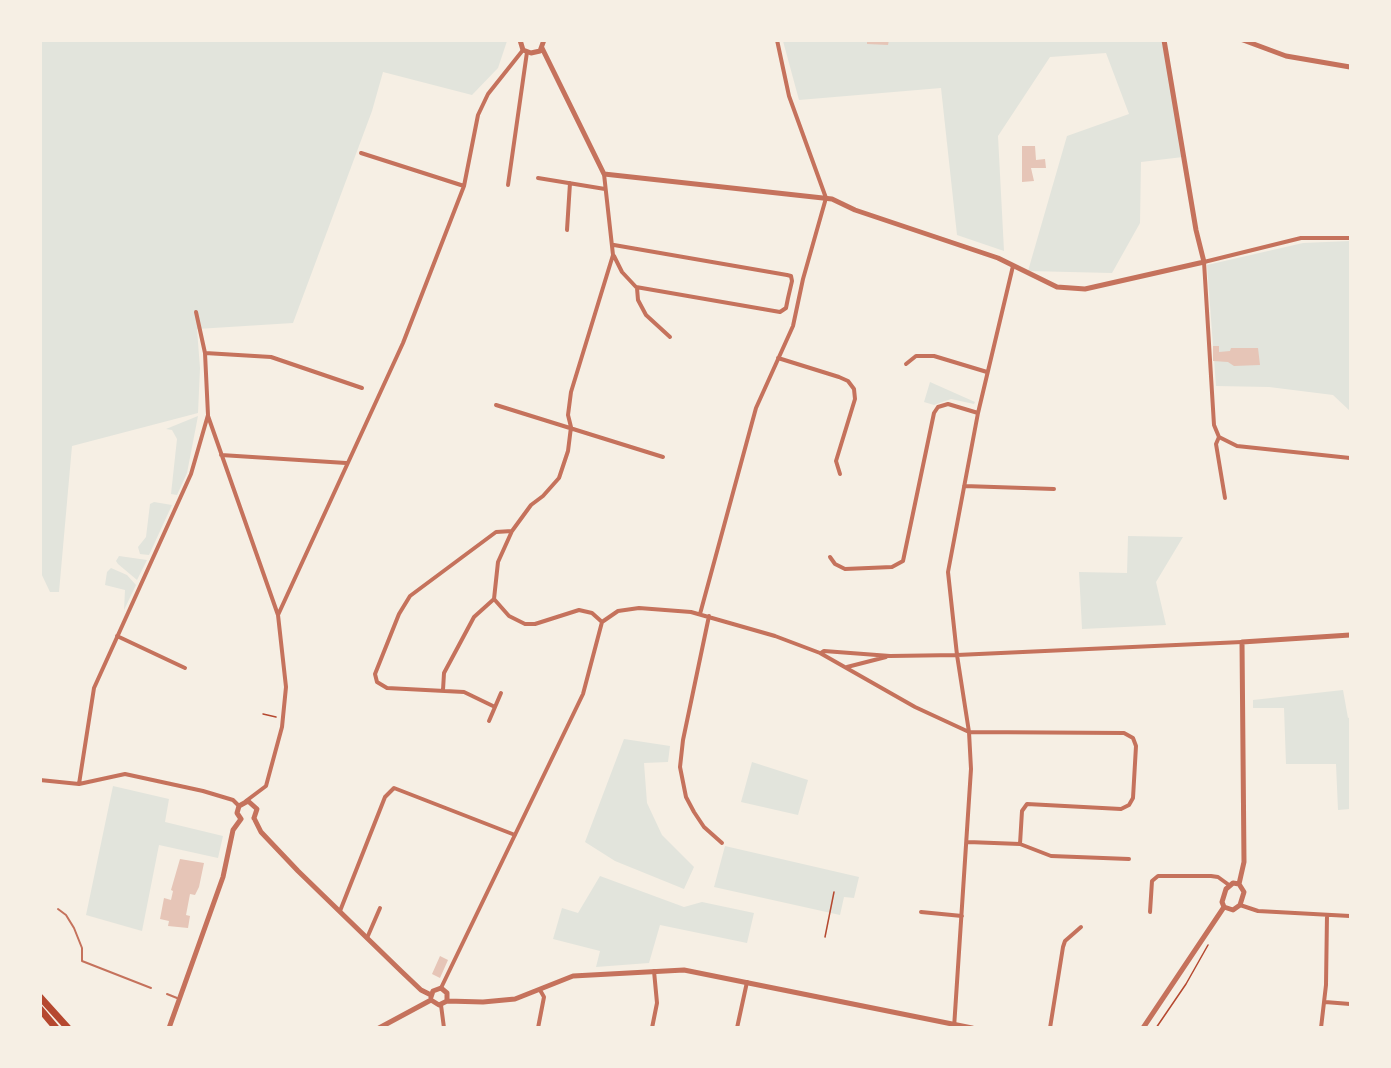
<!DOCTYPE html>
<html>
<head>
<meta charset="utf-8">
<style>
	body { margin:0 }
	#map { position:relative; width:1391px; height:1068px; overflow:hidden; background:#f6efe4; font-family:Poppins,sans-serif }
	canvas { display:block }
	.frame { position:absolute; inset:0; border:42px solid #f6efe4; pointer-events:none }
</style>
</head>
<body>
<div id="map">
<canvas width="1391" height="1068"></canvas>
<div class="frame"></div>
</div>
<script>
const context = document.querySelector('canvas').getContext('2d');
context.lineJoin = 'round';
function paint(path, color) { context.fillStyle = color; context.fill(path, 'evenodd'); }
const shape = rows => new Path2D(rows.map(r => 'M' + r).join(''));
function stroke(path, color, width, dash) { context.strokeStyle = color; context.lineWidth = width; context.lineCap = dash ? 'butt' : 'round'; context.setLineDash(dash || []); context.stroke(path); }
paint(shape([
	[40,41,507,41,498,68,472,95,383,72,372,111,293,323,197,329,200,368,198,413,72,446,59,592,50,592,40,571],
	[783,41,1162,41,1183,157,1141,162,1140,223,1112,273,1028,271,1067,136,1129,114,1106,53,1050,57,998,136,1004,251,957,235,941,88,799,100],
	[1350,241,1350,411,1333,395,1269,387,1216,386,1207,265,1303,243],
	[930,382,975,402,974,404,951,399,934,405,924,402],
	[198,416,187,473,177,495,171,494,177,439,172,430,166,429],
	[154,502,172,505,149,555,140,554,138,547,146,537,150,504],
	[1128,536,1183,537,1156,582,1166,625,1082,629,1079,572,1127,573],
	[119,556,147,560,137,580,118,564,116,561],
	[111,568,127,575,136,585,124,610,125,590,105,585,107,572],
	[1343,690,1348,718,1350,717,1350,809,1338,810,1336,764,1286,764,1284,708,1253,708,1253,700],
	[624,739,670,746,668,762,644,763,647,803,662,835,694,867,684,889,615,861,585,842],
	[752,762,808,780,798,815,741,802],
	[113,786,169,799,165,822,223,836,218,858,159,845,142,931,86,915],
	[725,846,859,877,854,898,844,897,840,915,714,887],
	[600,876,684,907,702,902,754,913,747,943,660,925,649,963,596,967,600,951,553,939,562,908,578,913]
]), '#e2e4dc');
paint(shape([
	[867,40,889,40,888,45,867,44],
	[1022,146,1035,146,1036,160,1045,159,1046,168,1031,168,1034,181,1022,182],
	[1213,346,1219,346,1219,352,1230,351,1231,348,1258,348,1260,365,1234,366,1228,362,1213,361],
	[180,859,204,863,199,887,195,895,190,894,186,915,190,916,188,928,168,926,169,921,160,919,164,898,171,900,173,891,171,890],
	[440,956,448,960,440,978,432,974]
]), '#e6c5b7');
stroke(shape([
	[263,714,276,717],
	[825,937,834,892],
	[1156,1028,1186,984,1208,945]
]), '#b5482f', 1.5);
stroke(shape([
	[58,909,66,915,74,928,82,948,82,961,151,988],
	[167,994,177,998]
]), '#c5725c', 2);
stroke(shape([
	[361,153,464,186],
	[538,178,605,189],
	[508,185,527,52],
	[567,230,570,183],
	[1350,238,1301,238,1204,262,1214,425,1219,437,1237,446,1350,458],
	[614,256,622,272,636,287,780,312,786,308,788,298,792,281,791,276,787,275,614,245],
	[637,288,638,300,646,315,670,337],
	[205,353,271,357,362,388],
	[778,358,839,377,848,381,854,389,855,399,836,461,840,474],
	[906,364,916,356,934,356,987,372],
	[496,405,663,457],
	[208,416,278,615],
	[1219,437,1216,444,1225,498],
	[221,455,346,463],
	[964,486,1054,489],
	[830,557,835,564,845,569,892,567,903,561,934,413,938,407,948,404,978,413],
	[700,614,756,408,793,326,803,279,826,198,789,96,777,40],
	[709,616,683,740,680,767,686,797,694,812,704,827,722,843],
	[602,622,592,613,579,610,535,624,525,624,509,616,494,599,498,562,512,531,531,505,543,496,559,478,568,451,571,427,568,415,571,392,613,255,604,174],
	[117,636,185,668],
	[821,653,824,651,890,656,957,655,1242,642],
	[847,667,886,657],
	[443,690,444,673,474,617,494,599],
	[495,707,464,692,387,688,377,682,375,674,399,614,410,596,496,532,512,531],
	[489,721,501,693],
	[40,780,79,784,125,774,203,791,233,800,239,806],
	[79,784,94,688,191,474,208,415,205,353,196,312],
	[246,801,266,786,282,727,286,687,278,615,403,343,464,186,478,115,488,94,523,50],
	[968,842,1020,844,1051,856,1129,859],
	[1240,905,1258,911,1350,916],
	[340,911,385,797,394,788,515,835],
	[921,912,962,916],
	[1150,912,1152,881,1158,876,1211,876,1218,877,1229,885],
	[367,938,380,908],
	[441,988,583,694,602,622,618,611,639,608,691,612,775,636,820,653,915,707,969,732,1124,733,1133,738,1136,746,1133,798,1129,805,1121,809,1027,804,1022,811,1020,844],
	[1325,1002,1350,1004],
	[441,1005,444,1028],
	[538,1028,544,997,540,990],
	[652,1028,657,1003,654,971],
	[737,1028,747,982],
	[954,1028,971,769,969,732,957,655,948,572,978,413,1013,266],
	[1050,1028,1063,947,1065,941,1081,927],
	[1321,1028,1326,985,1327,915]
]), '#c5725c', 4);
stroke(shape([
	[520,40,523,50,531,53,540,51,544,40],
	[1243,40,1286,56,1350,67],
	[542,48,604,174,832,199,855,210,998,258,1057,287,1085,289,1204,262,1196,230,1164,40],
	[254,818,261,832,298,871,401,971,421,990,431,995],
	[241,819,237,813,239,806,248,801,257,809,254,818],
	[1239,884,1244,862,1242,642,1350,635],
	[1224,907,1233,910,1240,905,1244,892,1239,884],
	[1224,907,1222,902,1226,889,1233,883,1239,884],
	[431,997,433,991,441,988,447,993,447,1001],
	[431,1000,439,1005,447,1001],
	[447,1001,483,1002,515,999,573,976,684,970,972,1028],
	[169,1028,223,877,233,830,241,819],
	[379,1028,431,1000],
	[1143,1028,1224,907]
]), '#c5725c', 5);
stroke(shape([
	[40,997,68,1028],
	[40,1009,56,1028]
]), '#b5482f', 7);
</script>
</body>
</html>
